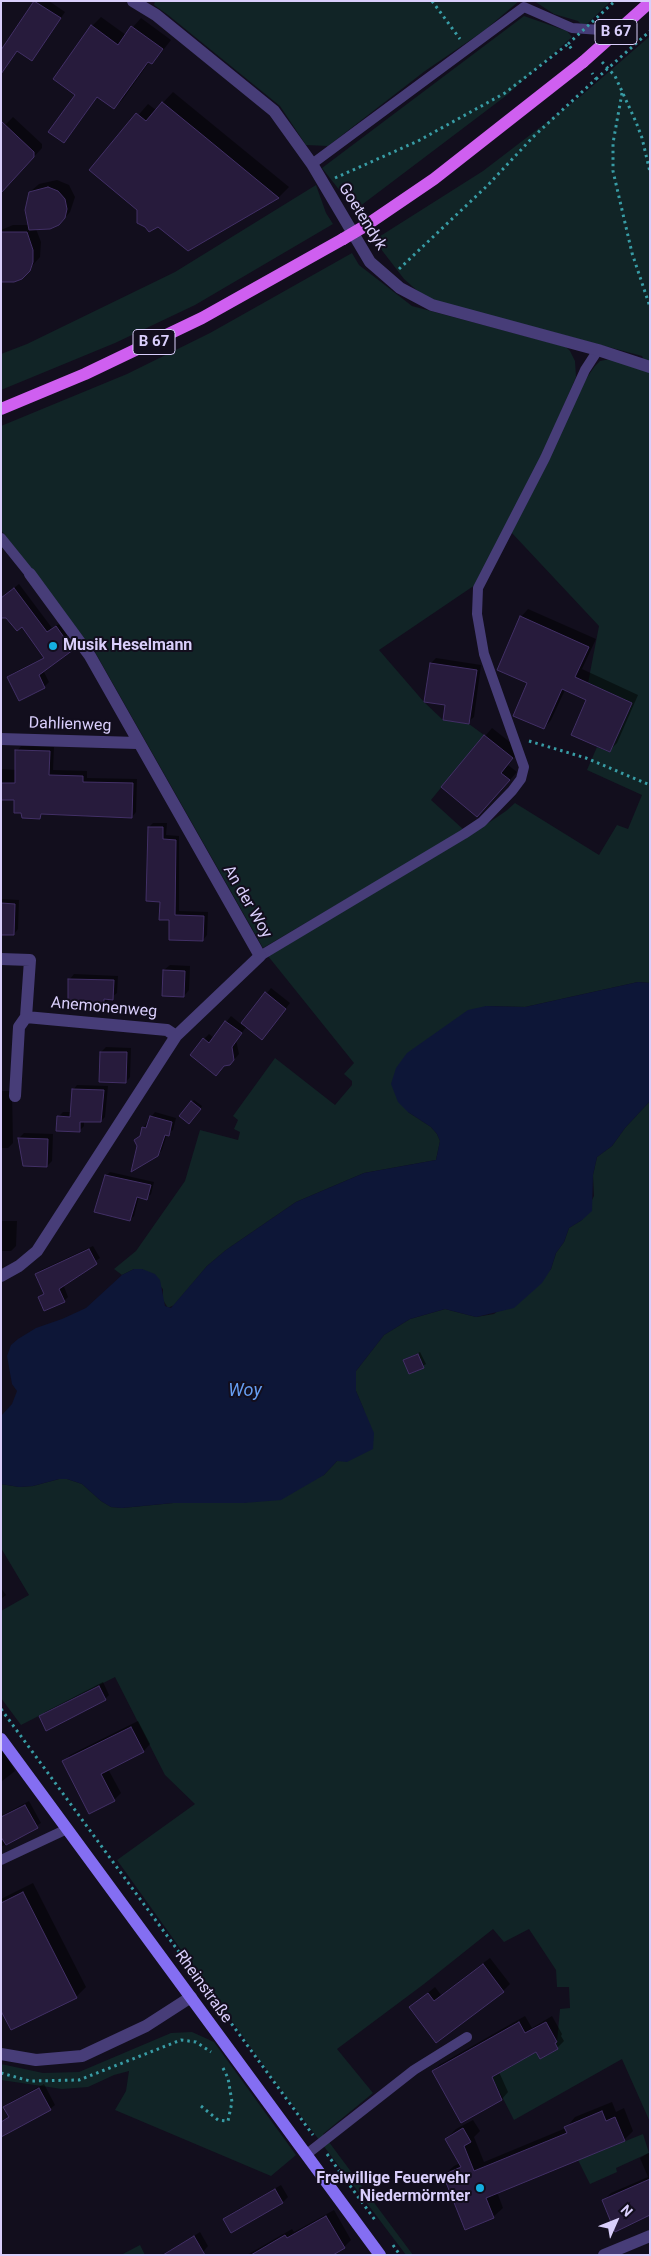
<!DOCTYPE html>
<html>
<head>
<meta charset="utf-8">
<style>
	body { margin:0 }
	#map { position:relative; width:651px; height:2256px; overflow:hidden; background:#120e1d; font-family:Roboto,sans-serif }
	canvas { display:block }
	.frame { position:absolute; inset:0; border:2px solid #d9cefb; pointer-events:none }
	.north { position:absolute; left:591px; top:2196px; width:50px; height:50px; -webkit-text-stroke:4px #120e1d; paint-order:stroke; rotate:46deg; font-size:14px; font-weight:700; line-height:20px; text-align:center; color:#d9cefb }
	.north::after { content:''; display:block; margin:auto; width:18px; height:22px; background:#d9cefb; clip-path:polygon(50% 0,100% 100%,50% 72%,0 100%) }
</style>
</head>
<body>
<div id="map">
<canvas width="651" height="2256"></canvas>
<div class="frame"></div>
<div class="north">N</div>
</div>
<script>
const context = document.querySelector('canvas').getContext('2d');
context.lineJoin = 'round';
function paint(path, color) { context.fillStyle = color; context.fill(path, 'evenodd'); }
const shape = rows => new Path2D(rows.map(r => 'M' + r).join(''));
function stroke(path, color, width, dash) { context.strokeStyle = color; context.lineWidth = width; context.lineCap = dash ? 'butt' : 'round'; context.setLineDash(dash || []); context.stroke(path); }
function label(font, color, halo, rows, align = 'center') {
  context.font = font + ' Roboto,sans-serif'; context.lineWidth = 4; context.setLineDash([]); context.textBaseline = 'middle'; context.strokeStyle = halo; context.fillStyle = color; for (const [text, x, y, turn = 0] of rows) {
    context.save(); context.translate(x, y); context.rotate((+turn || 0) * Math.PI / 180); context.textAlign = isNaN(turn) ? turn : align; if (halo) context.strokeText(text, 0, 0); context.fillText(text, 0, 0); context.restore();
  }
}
paint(shape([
	[155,1,519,1,485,30,425,71,328,146,306,145,280,106,168,15,154,5],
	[534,1,611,1,584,27,578,21,554,14],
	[524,16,567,31,572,37,507,95,355,210,322,168],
	[650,36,650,983,638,982,525,1007,486,1006,408,1112,431,1127,437,1134,440,1141,436,1160,364,1173,296,1202,226,1250,207,1266,174,1305,168,1308,163,1300,163,1289,142,1269,134,1269,122,1275,114,1269,136,1251,185,1181,200,1130,238,1140,240,1132,234,1129,238,1120,233,1116,275,1058,335,1105,352,1085,352,1081,344,1074,354,1063,268,956,469,836,506,811,515,803,599,855,617,825,628,829,642,795,587,770,597,747,610,752,632,703,588,683,599,626,511,532,585,380,595,366,600,361,610,359,649,371,642,356,436,301,421,294,404,279,374,240,483,171,581,96],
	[316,185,326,213,333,224,195,305,115,343,1,390,1,354,27,344,175,272],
	[352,253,359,265,412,306,566,347,570,351,575,361,576,377,541,458,475,585,379,650,424,702,443,720,469,724,484,735,431,800,464,830,263,948,95,652,1,530,1,426,127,374,210,333],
	[650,1101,650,2122,622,2059,514,2120,492,2077,536,2052,540,2059,558,2049,555,2043,557,2041,560,2009,570,2008,569,1987,557,1987,556,1970,529,1929,504,1942,493,1929,424,1984,337,2049,373,2093,323,2134,413,2255,406,2255,279,2087,117,1860,195,1804,165,1775,115,1677,21,1725,1,1698,1,1611,29,1595,1,1548,1,1484,19,1487,33,1486,59,1479,67,1479,82,1484,101,1501,111,1507,122,1508,173,1503,244,1503,324,1475,337,1461,364,1410,356,1391,356,1371,384,1335,410,1319,445,1309,476,1317,494,1314,551,1269,556,1253,564,1242,569,1228,582,1220,594,1196,593,1175,597,1157,612,1146,625,1128],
	[417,1354,424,1368,410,1374,403,1360],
	[192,2032,214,2042,296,2155,271,2176,115,2110,126,2091,129,2071,114,2075,88,2087,62,2089,1,2080,1,2064,43,2073,79,2072,171,2033],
	[643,2134,649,2153,616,2168,617,2172,590,2184,578,2160],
	[140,2245,145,2255,121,2255]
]), '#112426');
paint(shape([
	[638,982,650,983,650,1101,625,1128,612,1146,597,1157,593,1175,592,1211,582,1220,569,1228,564,1242,556,1253,551,1269,542,1283,514,1308,476,1317,445,1309,410,1319,384,1335,356,1371,356,1391,374,1433,373,1449,347,1462,337,1461,324,1475,281,1500,244,1503,173,1503,122,1508,111,1507,101,1501,82,1484,67,1479,59,1479,33,1486,19,1487,1,1484,1,1416,12,1404,17,1391,12,1384,7,1356,11,1345,18,1339,36,1328,62,1319,86,1308,122,1275,134,1269,142,1269,155,1274,160,1280,165,1306,171,1308,207,1266,226,1250,296,1202,364,1173,436,1160,440,1141,437,1134,431,1127,408,1112,398,1102,391,1084,396,1068,407,1053,468,1010,486,1006,525,1007]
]), '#0d1637');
paint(shape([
	[36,1,49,1,65,12,32,59,18,50,1,74,1,52],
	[101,17,126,35,141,18,171,40,160,54,151,62,150,61,123,99,114,108,98,96,72,132,64,141,92,26],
	[173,92,289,187,279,197,188,250,91,170,148,104,156,110],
	[13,117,42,144,42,148,1,192,1,129],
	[57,180,69,185,75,197,70,212,62,221,36,229,41,242,40,257,25,274,1,281,1,230,13,225,30,225,30,192,39,184],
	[19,584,52,628,61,623,76,645,43,670,49,682,44,687,8,677,13,673,45,657,22,625,7,616,1,598],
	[528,609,596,639,582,669,638,695,617,743,609,751,588,700,565,690,551,720,544,728,528,682,521,617],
	[436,658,481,665,474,717,468,722,431,663],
	[492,728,520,750,508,765,517,772,485,808,442,787],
	[21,746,54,747,53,770,87,771,87,778,137,779,136,812,132,817,44,813,39,817,15,799,1,799,1,769,16,770,17,751],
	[153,823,167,823,166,835,179,836,179,911,208,912,207,935,203,940,170,919,161,900,149,827],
	[1,899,19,900,18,929,14,934,1,933],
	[170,965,190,966,189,990,184,996,164,970],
	[74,974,118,976,117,993,103,1004,70,979],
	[271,988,290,1003,267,1033,247,1026,236,1040,239,1054,230,1064,204,1039,209,1034,214,1038,231,1016,242,1025],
	[106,1047,131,1048,130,1077,126,1082,101,1052],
	[77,1085,108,1086,105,1117,101,1121,84,1121,84,1126,79,1131,58,1117,63,1112,71,1112,73,1090],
	[1,1091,12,1091,13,1143,8,1148,1,1148],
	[194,1100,202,1106,191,1121,192,1102],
	[155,1112,176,1118,173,1130,167,1134,162,1150,157,1155,138,1146,135,1140,142,1134,143,1128],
	[24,1133,53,1134,52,1161,47,1166,19,1138],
	[110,1172,154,1182,151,1194,147,1198,139,1196,134,1216,130,1220,106,1176],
	[1,1221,17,1221,16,1246,11,1251,1,1251],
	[93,1246,100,1258,63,1284,68,1297,64,1301,39,1297,45,1293,36,1274,41,1270],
	[420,1352,426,1364,410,1373,404,1361],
	[1,1588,6,1595,1,1599],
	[103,1682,109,1695,105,1699,40,1717,45,1712],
	[138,1721,150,1744,144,1751,108,1769,121,1793,114,1800,64,1761,70,1755],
	[1,1747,15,1771,1,1782],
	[29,1801,41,1823,1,1847,1,1810,3,1815],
	[33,1883,86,1987,76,1997,11,2028,1,2009,1,1899],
	[490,1958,510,1984,503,1991,411,2007,435,1987,441,1995],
	[525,2016,532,2028,552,2016,562,2034,561,2036,564,2041,557,2048,541,2057,537,2051,499,2072,508,2092,502,2099,461,2121,433,2071,439,2065],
	[44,2084,55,2105,50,2109,1,2136,1,2121,10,2116,5,2107,9,2103],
	[612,2102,616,2112,624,2108,633,2131,624,2140,497,2192,503,2208,493,2217,444,2175,454,2166,460,2163,446,2139,456,2129,473,2120,480,2131,474,2137,484,2162,566,2128,575,2117],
	[650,2152,650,2214,603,2201,611,2193,648,2177,640,2158],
	[281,2185,288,2197,283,2202,232,2232,225,2220,230,2214],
	[334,2210,351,2240,344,2247,331,2255,247,2255,292,2229,294,2232],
	[200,2232,208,2246,203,2252,198,2255,166,2254]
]), '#0007');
const building = shape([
	[34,1,61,18,32,61,17,51,1,74,1,50,34,1],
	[91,25,118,45,131,26,163,49,152,64,148,62,114,109,97,97,64,143,48,132,75,95,53,79,91,25],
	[162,102,200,133,279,198,188,251,158,227,149,232,145,227,137,223,137,210,89,170,136,113,146,121,162,102],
	[1,121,34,152,34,157,1,193,1,121],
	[48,187,58,191,65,199,67,209,65,218,59,225,50,229,29,230,25,210,29,192,48,187],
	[1,232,27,232,33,250,33,262,30,271,22,279,14,282,1,282,1,232],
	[14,588,47,632,56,626,73,650,39,675,45,688,19,701,7,677,44,658,22,627,17,631,6,618,1,618,1,598,14,588],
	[520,616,589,647,575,677,632,703,610,752,571,735,586,700,562,689,544,729,513,716,527,683,497,670,520,616],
	[430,663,477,670,469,724,443,720,445,705,424,702,430,663],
	[484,735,513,758,501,773,510,780,477,817,441,787,484,735],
	[15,750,50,751,49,775,83,776,83,782,133,783,132,818,41,814,40,819,22,818,21,813,14,813,14,800,1,800,1,783,15,783,15,750],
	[148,827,163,827,163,839,176,840,175,915,204,916,203,941,169,940,169,920,159,920,160,902,146,901,148,827],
	[1,903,15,904,14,935,1,935,1,903],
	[163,970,185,971,184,997,162,996,163,970],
	[68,979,114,980,113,1000,104,999,104,1005,68,1004,68,979],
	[265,992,286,1009,262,1040,241,1023,265,992],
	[225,1021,242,1033,232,1047,234,1060,230,1065,224,1066,216,1076,190,1055,203,1038,209,1043,225,1021],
	[100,1052,127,1052,126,1083,99,1082,100,1052],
	[72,1089,104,1090,101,1122,80,1122,80,1132,56,1131,57,1116,70,1117,72,1089],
	[191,1101,201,1109,189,1124,179,1116,191,1101],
	[150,1116,172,1122,169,1136,165,1135,158,1156,131,1172,137,1146,134,1140,140,1136,142,1127,146,1128,150,1116],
	[18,1138,48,1139,47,1167,23,1166,18,1138],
	[105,1175,151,1185,147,1200,137,1197,130,1221,94,1212,105,1175],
	[89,1249,97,1264,59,1289,65,1302,44,1311,38,1297,44,1294,35,1274,89,1249],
	[418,1354,424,1368,409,1374,403,1360,418,1354],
	[99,1686,106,1700,46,1731,39,1716,99,1686],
	[131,1727,144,1752,101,1774,115,1801,89,1814,62,1761,131,1727],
	[25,1805,38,1828,6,1845,1,1837,1,1817,25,1805],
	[23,1892,77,1998,11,2030,1,2011,1,1903,23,1892],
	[483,1964,504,1992,436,2043,409,2007,428,1993,434,2001,483,1964],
	[519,2022,525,2033,546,2022,557,2042,555,2043,558,2049,540,2059,536,2052,492,2077,502,2100,461,2123,432,2071,519,2022],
	[39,2088,51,2110,1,2137,1,2122,9,2117,3,2107,39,2088],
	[602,2111,606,2121,615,2117,625,2141,486,2198,494,2218,465,2230,443,2175,461,2167,445,2139,463,2128,471,2142,464,2146,474,2171,567,2133,564,2127,602,2111],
	[650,2179,650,2215,615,2232,602,2200,650,2179],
	[275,2189,283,2203,231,2233,223,2219,275,2189],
	[326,2216,345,2248,333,2255,251,2255,285,2235,287,2238,326,2216],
	[194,2236,205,2255,163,2255,194,2236]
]);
paint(building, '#271b3c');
stroke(building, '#423066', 1);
stroke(shape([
	[432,1,460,39],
	[602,62,615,76,636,122,642,138,650,172],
	[622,93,613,143,613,171,632,253,650,307],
	[335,178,418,141,505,93,568,44,573,51],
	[399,269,488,185,533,137,596,79,592,73],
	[529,741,586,758,650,785],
	[1,1709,313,2135],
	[1,2073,30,2081,79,2080,181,2040,196,2042,211,2052],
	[201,2106,218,2120,228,2121,232,2102,228,2078,223,2068],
	[327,2154,375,2220],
	[393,2245,400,2255]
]), '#389ca5', 3, [2.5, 4]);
stroke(shape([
	[312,164,524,7,572,28,615,31,620,28],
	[1,538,30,574],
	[260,956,464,834,482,822,512,791,521,779,524,767,484,654,477,614,478,588,545,458,585,370,598,350],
	[1,1860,67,1829],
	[307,2154,414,2070,467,2037]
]), '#473d78', 10);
stroke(shape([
	[133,1,156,15,274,111,312,164,370,262,400,288,432,305,598,350,650,367],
	[1,739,137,743],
	[1,959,30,960,26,1017,167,1030,176,1036],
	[15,1096,19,1027,26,1017],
	[1,1276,19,1266,37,1251,176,1036,260,956,90,656,30,574],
	[604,2255,650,2236]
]), '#473d78', 12);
stroke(shape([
	[1,2054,36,2060,82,2056,146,2026,191,1997]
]), '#473d78', 12);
stroke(shape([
	[1,1739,380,2255]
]), '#846ef2', 12);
stroke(shape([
	[365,226,434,179,583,62],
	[1,409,85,374,202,318,343,239]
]), '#cf5ff0', 12);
stroke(shape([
	[568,44,615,1],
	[596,79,650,31]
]), '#389ca5', 3, [2.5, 4]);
stroke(shape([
	[583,62,650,2],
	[343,239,365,226]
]), '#cf5ff0', 12);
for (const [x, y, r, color] of [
	[53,646,5,"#15afe0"],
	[480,2188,5,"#15afe0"]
]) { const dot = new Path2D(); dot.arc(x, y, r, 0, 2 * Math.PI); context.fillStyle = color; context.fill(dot); stroke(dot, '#120e1d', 2); }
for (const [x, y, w] of [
	[616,32,42],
	[154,342,42]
]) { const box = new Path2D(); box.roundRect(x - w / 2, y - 12.5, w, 25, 4); context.fillStyle = '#120e1d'; context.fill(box); stroke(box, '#d9cefb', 1); }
label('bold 15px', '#d9cefb', null, [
	["B 67",616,32],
	["B 67",154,342]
]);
label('16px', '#d9cefb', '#120e1d', [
	["Goetendyk",362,217,58],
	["Dahlienweg",70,725,2],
	["An der Woy",247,902,60],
	["Anemonenweg",104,1008,5],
	["Rheinstraße",203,1987,54]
]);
label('bold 16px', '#d9cefb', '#120e1d', [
	["Musik Heselmann",63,646],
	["Freiwillige Feuerwehr",470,2179,"right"],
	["Niedermörmter",470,2197,"right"]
], 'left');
label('italic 18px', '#669df1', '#120e1d', [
	["Woy",245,1391]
]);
</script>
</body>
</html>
